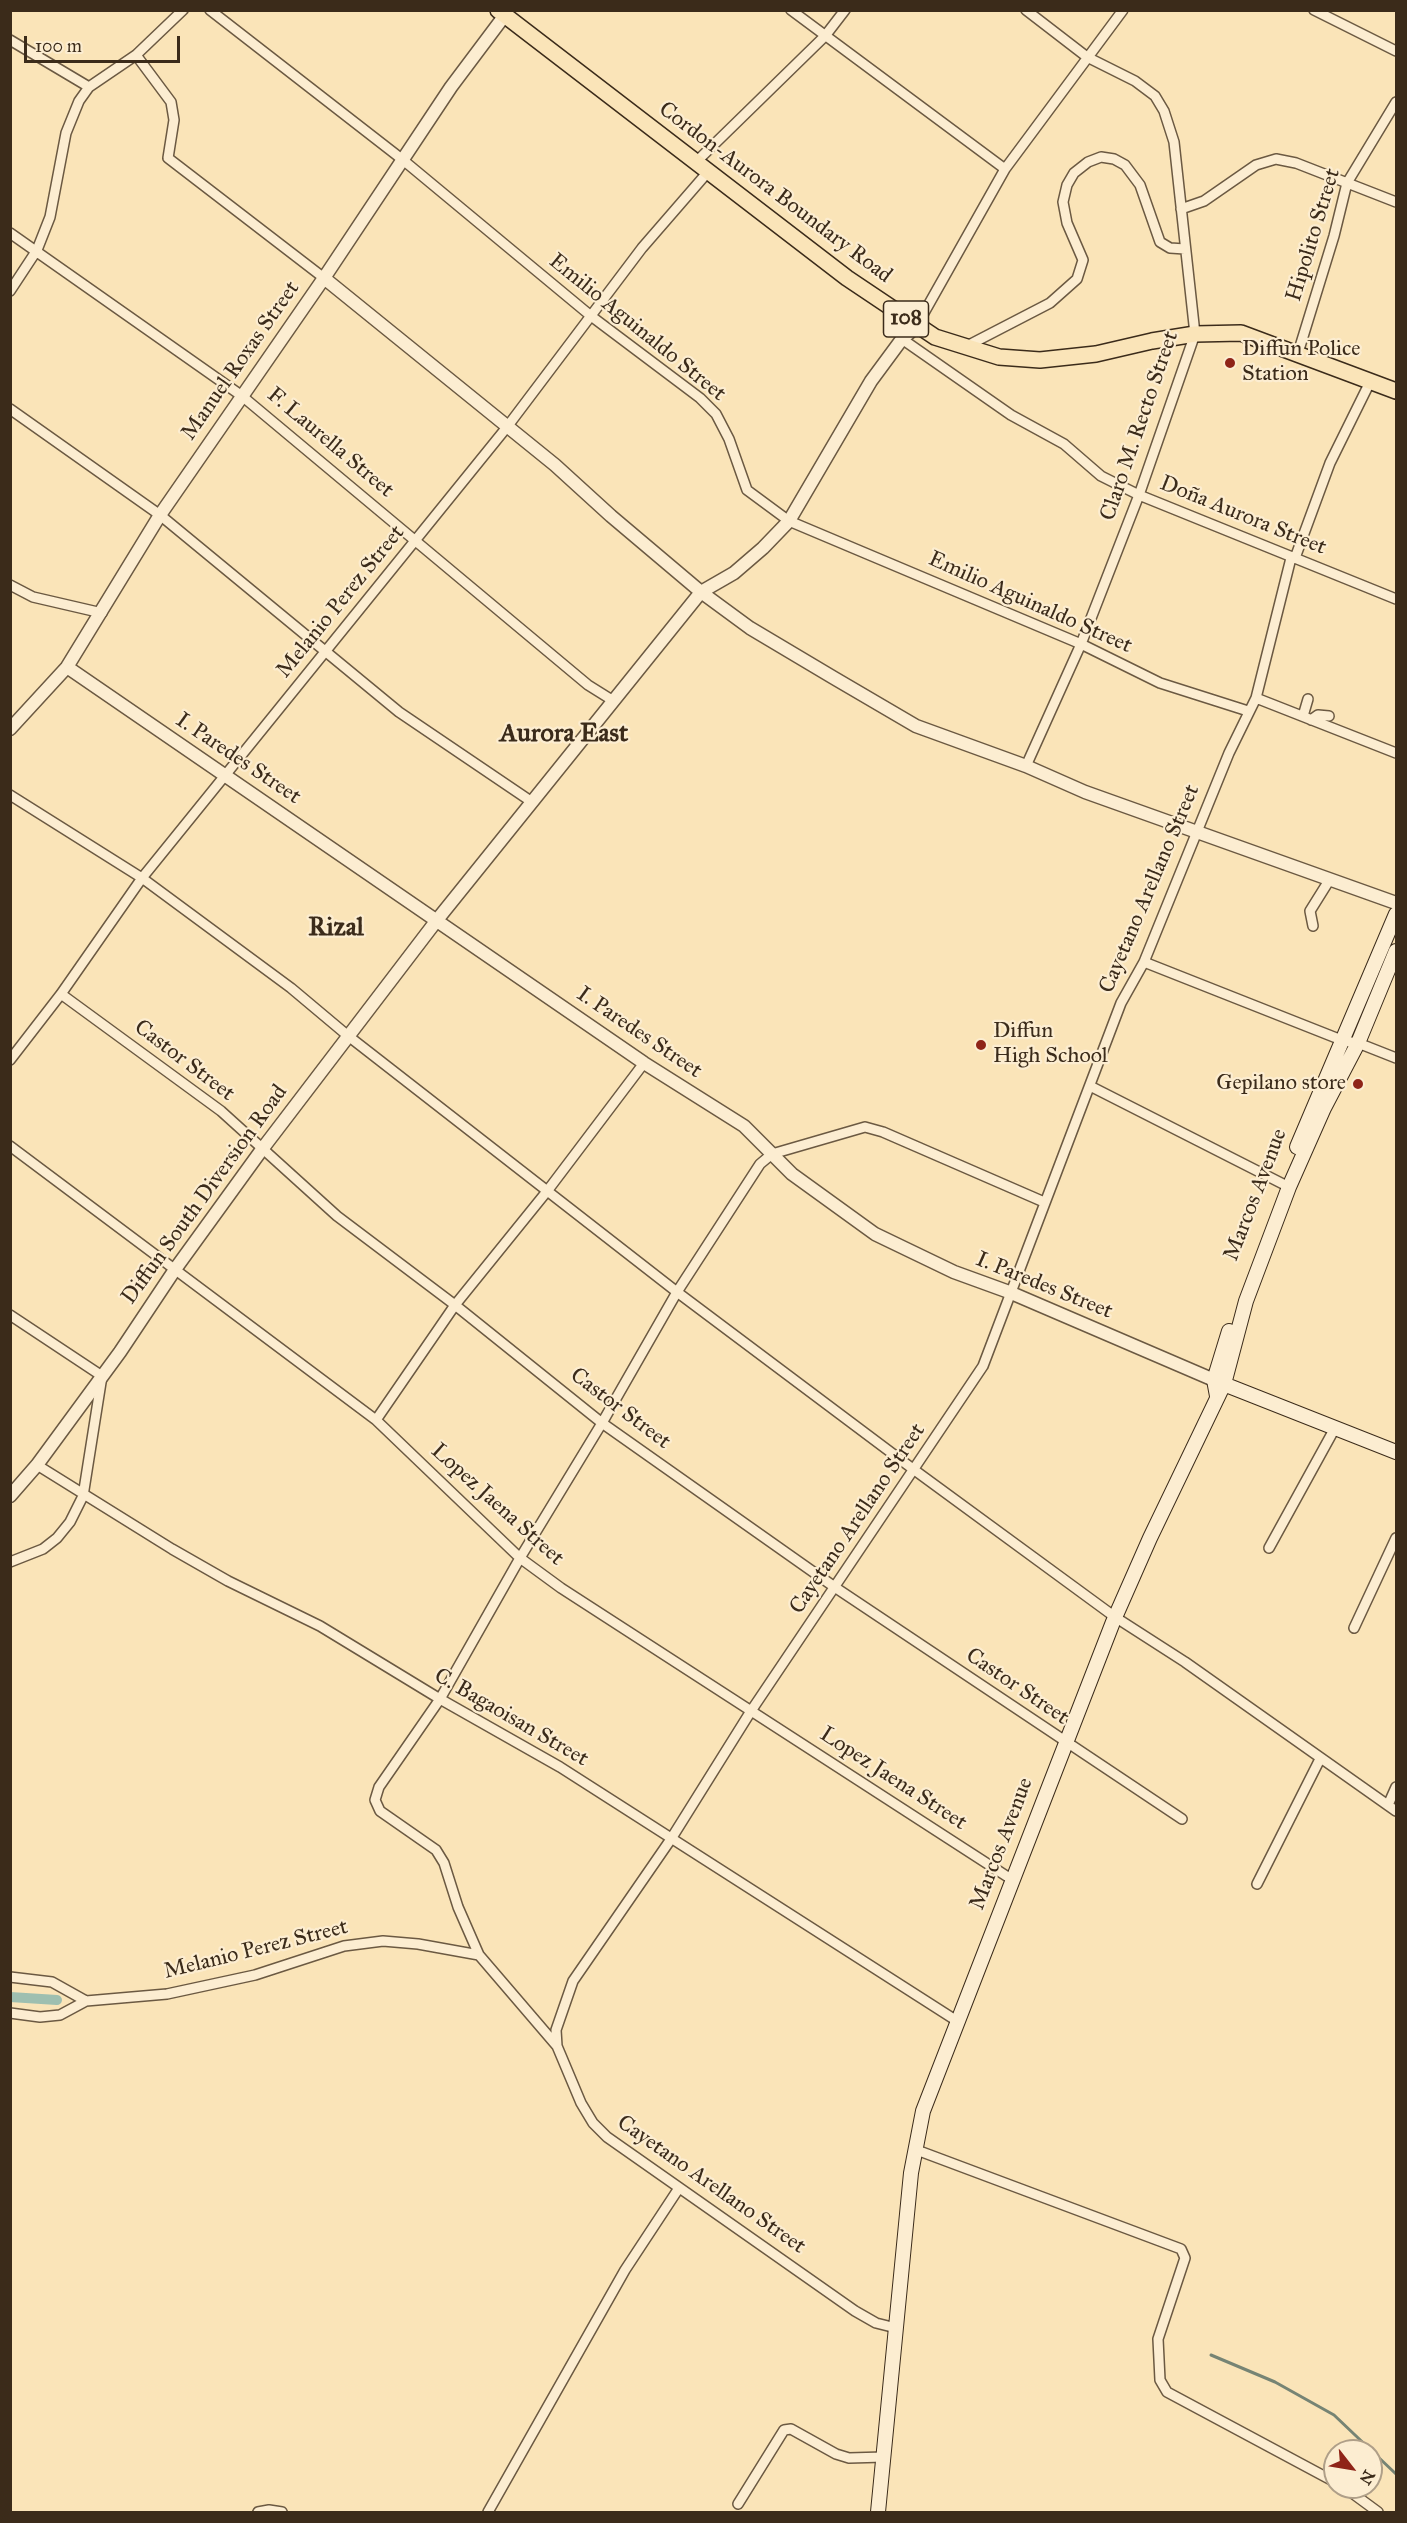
<!DOCTYPE html>
<html>
<head>
<meta charset="utf-8">
<style>
	body { margin:0 }
	#map { position:relative; width:1407px; height:2523px; overflow:hidden; background:#fae4b8; font-family:"IM FELL Great Primer",serif }
	canvas { display:block }
	.frame { position:absolute; inset:0; border:12px solid #3b2b1a; pointer-events:none }
	.north { position:absolute; left:1323px; top:2439px; width:60px; height:60px; box-sizing:border-box; background:#fcedd1; border:2px solid #af9f88; border-radius:50%; rotate:121deg; font-size:16px; font-weight:700; line-height:24px; text-align:center; color:#3b2b1a }
	.north::after { content:''; display:block; margin:auto; width:21px; height:27px; background:#8f2418; clip-path:polygon(50% 0,100% 100%,50% 72%,0 100%) }
	.scale { position:absolute; left:24px; top:36px; width:156px; height:27px; box-sizing:border-box; border:3px solid #3b2b1a; border-top:0; padding-left:8px; font-size:18px; line-height:21px; white-space:nowrap; color:#3b2b1a; -webkit-text-stroke:4px #fcedd1; paint-order:stroke }
</style>
</head>
<body>
<div id="map">
<canvas width="1407" height="2523"></canvas>
<div class="frame"></div>
<div class="north">N</div>
<div class="scale">100 m</div>
</div>
<script>
const context = document.querySelector('canvas').getContext('2d');
context.lineJoin = 'round';
const shape = rows => new Path2D(rows.map(r => 'M' + r).join(''));
function stroke(path, color, width, dash) { context.strokeStyle = color; context.lineWidth = width; context.lineCap = dash ? 'butt' : 'round'; context.setLineDash(dash || []); context.stroke(path); }
function label(font, color, halo, rows, align = 'center') {
  context.font = font + ' "IM FELL Great Primer",serif'; context.lineWidth = 4.5; context.setLineDash([]); context.textBaseline = 'middle'; context.strokeStyle = halo; context.fillStyle = color; for (const [text, x, y, turn = 0] of rows) {
    context.save(); context.translate(x, y); context.rotate((+turn || 0) * Math.PI / 180); context.textAlign = isNaN(turn) ? turn : align; if (halo) context.strokeText(text, 0, 0); context.fillText(text, 0, 0); context.restore();
  }
}
stroke(shape([
	[1211,2355,1275,2382,1334,2415,1396,2474]
]), '#768474', 3);
stroke(shape([
	[10,1997,57,2000]
]), '#9ebfb0', 10);
const minor = shape([
	[210,10,403,160,591,316,700,398,716,414,729,439,747,490,789,521,1081,644,1160,683,1248,711],
	[791,10,1005,169],
	[1026,10,1087,57,1135,81,1155,96,1164,111,1174,142,1195,334,1139,495,1081,644,1026,766],
	[1314,10,1396,51],
	[10,40,89,87],
	[136,55,171,102,174,120,168,158,324,278],
	[695,163,825,36,845,10],
	[1181,209,1204,201,1256,165,1276,159,1296,163,1396,202],
	[10,233,242,396,588,685,612,700],
	[10,291,37,250,50,217,66,133,79,101,89,87,136,55,183,10],
	[916,327,1005,169,1123,10],
	[902,339,1011,415,1064,444,1101,476,1139,495,1396,599],
	[965,347,1050,303,1077,279,1083,260,1067,223,1063,202,1067,185,1074,173,1088,162,1101,157,1114,159,1125,165,1140,185,1160,242,1170,248,1185,249],
	[1298,353,1334,236,1347,183,1396,102],
	[10,409,160,515,399,712,532,802],
	[1295,558,1330,463,1371,380],
	[10,585,33,597,102,613],
	[1256,698,1396,753],
	[1303,716,1308,699],
	[1311,720,1318,715,1329,716],
	[10,795,142,878,291,988,347,1035,677,1292,913,1469,1115,1617,1185,1662,1396,1811],
	[1313,926,1310,911,1330,879],
	[1144,962,1344,1041,1358,1043,1396,1058],
	[61,994,221,1111,337,1216,455,1305,602,1423,836,1588,1182,1819],
	[10,1060,61,994,142,878,507,427,642,248,707,173],
	[1090,1086,1289,1187],
	[10,1146,376,1420,520,1558,561,1588,1011,1879],
	[10,1315,102,1376,83,1496,70,1522,57,1538,43,1549,10,1562],
	[376,1420,455,1305,548,1190,644,1063],
	[37,1465,172,1549,228,1581,320,1626,440,1699,560,1767,957,2021],
	[1269,1548,1335,1428],
	[1354,1628,1396,1538],
	[1388,1805,1396,1787],
	[1257,1884,1320,1759],
	[10,1977,52,1982,86,2001,167,1994,255,1975,344,1946,383,1941,418,1944,479,1955],
	[10,2013,40,2017,60,2015,86,2001],
	[557,2046,479,1955,458,1907,444,1863,436,1850,380,1811,375,1800,379,1787,440,1699,520,1558,602,1423,677,1292,760,1164,772,1154,865,1127,883,1132,1044,1202],
	[914,2149,1181,2249,1185,2258,1158,2339,1160,2380,1167,2392,1335,2482],
	[896,2328,876,2323,855,2311,607,2137,593,2123,581,2103,557,2046,556,2030,573,1981,671,1839,751,1711,983,1366,1121,1003,1144,962,1229,753,1256,698,1291,558],
	[1344,2487,1378,2512],
	[738,2504,784,2430,791,2429,836,2454,849,2458,884,2457],
	[258,2512,269,2510,282,2512],
	[488,2512,625,2270,679,2188]
]);
const tertiary = shape([
	[324,278,555,465,611,516,701,592,750,628,834,678,916,726,1026,766,1085,792,1396,903],
	[67,667,644,1063,744,1126,792,1174,875,1234,954,1272,1009,1292,1214,1380],
	[10,729,67,667,160,515,324,278,451,87,505,15],
	[10,1496,37,1465,120,1352,176,1268,263,1148,437,920,701,592,734,573,763,548,789,521,871,381,902,339,916,327]
]);
const secondary = shape([
	[1297,1147,1396,914],
	[1216,1381,1396,1452],
	[1217,1396,1214,1380,1229,1331],
	[878,2512,911,2173,923,2111,1113,1622,1150,1538,1224,1384,1246,1301,1289,1187,1324,1108,1358,1043,1396,951]
]);
const primary = shape([
	[498,10,847,278,935,337,999,357,1040,360,1096,354,1152,341,1195,334,1241,333,1396,391]
]);
stroke(minor, '#6b5942', 12);
stroke(tertiary, '#6b5942', 15);
stroke(secondary, '#3b2b1a', 16);
stroke(primary, '#3b2b1a', 18);
stroke(minor, '#fcedd1', 9);
stroke(tertiary, '#fcedd1', 12);
stroke(secondary, '#fcedd1', 14);
stroke(primary, '#fae4b8', 15);
for (const [x, y, r, color] of [
	[1230,363,6,"#8f2418"],
	[981,1045,6,"#8f2418"],
	[1358,1084,6,"#8f2418"]
]) { const dot = new Path2D(); dot.arc(x, y, r, 0, 2 * Math.PI); context.fillStyle = color; context.fill(dot); stroke(dot, '#fcedd1', 2); }
for (const [x, y, w] of [
	[906,319,45]
]) { const box = new Path2D(); box.roundRect(x - w / 2, y - 18, w, 36, 4.5); context.fillStyle = '#fcedd1'; context.fill(box); stroke(box, '#3b2b1a', 1.5); }
label('bold 21px', '#3b2b1a', null, [
	["108",906,319]
]);
label('22px', '#3b2b1a', '#fcedd1', [
	["Cordon-Aurora Boundary Road",775,193,37],
	["Hipolito Street",1314,235,-73],
	["Emilio Aguinaldo Street",637,328,39],
	["Manuel Roxas Street",241,361,-55],
	["Claro M. Recto Street",1140,426,-71],
	["F. Laurella Street",330,443,40],
	["Doña Aurora Street",1243,516,22],
	["Melanio Perez Street",341,602,-51],
	["Emilio Aguinaldo Street",1030,603,24],
	["I. Paredes Street",238,759,34],
	["Cayetano Arellano Street",1150,889,-67],
	["I. Paredes Street",639,1033,34],
	["Castor Street",184,1061,37],
	["Diffun South Diversion Road",205,1195,-54],
	["Marcos Avenue",1256,1195,-69],
	["I. Paredes Street",1044,1286,22],
	["Castor Street",620,1409,37],
	["Lopez Jaena Street",497,1505,42],
	["Cayetano Arellano Street",858,1519,-56],
	["Castor Street",1017,1687,34],
	["C. Bagaoisan Street",511,1718,30],
	["Lopez Jaena Street",893,1779,33],
	["Marcos Avenue",1002,1844,-69],
	["Melanio Perez Street",256,1950,-14],
	["Cayetano Arellano Street",711,2185,35]
]);
label('22px', '#3b2b1a', '#fcedd1', [
	["Diffun Police",1242,350],
	["Station",1242,375],
	["Diffun",993,1032],
	["High School",993,1057],
	["Gepilano store",1346,1084,"right"]
], 'left');
label('bold 26px', '#3b2b1a', '#fcedd1', [
	["Aurora East",564,735],
	["Rizal",336,929]
]);
</script>
</body>
</html>
